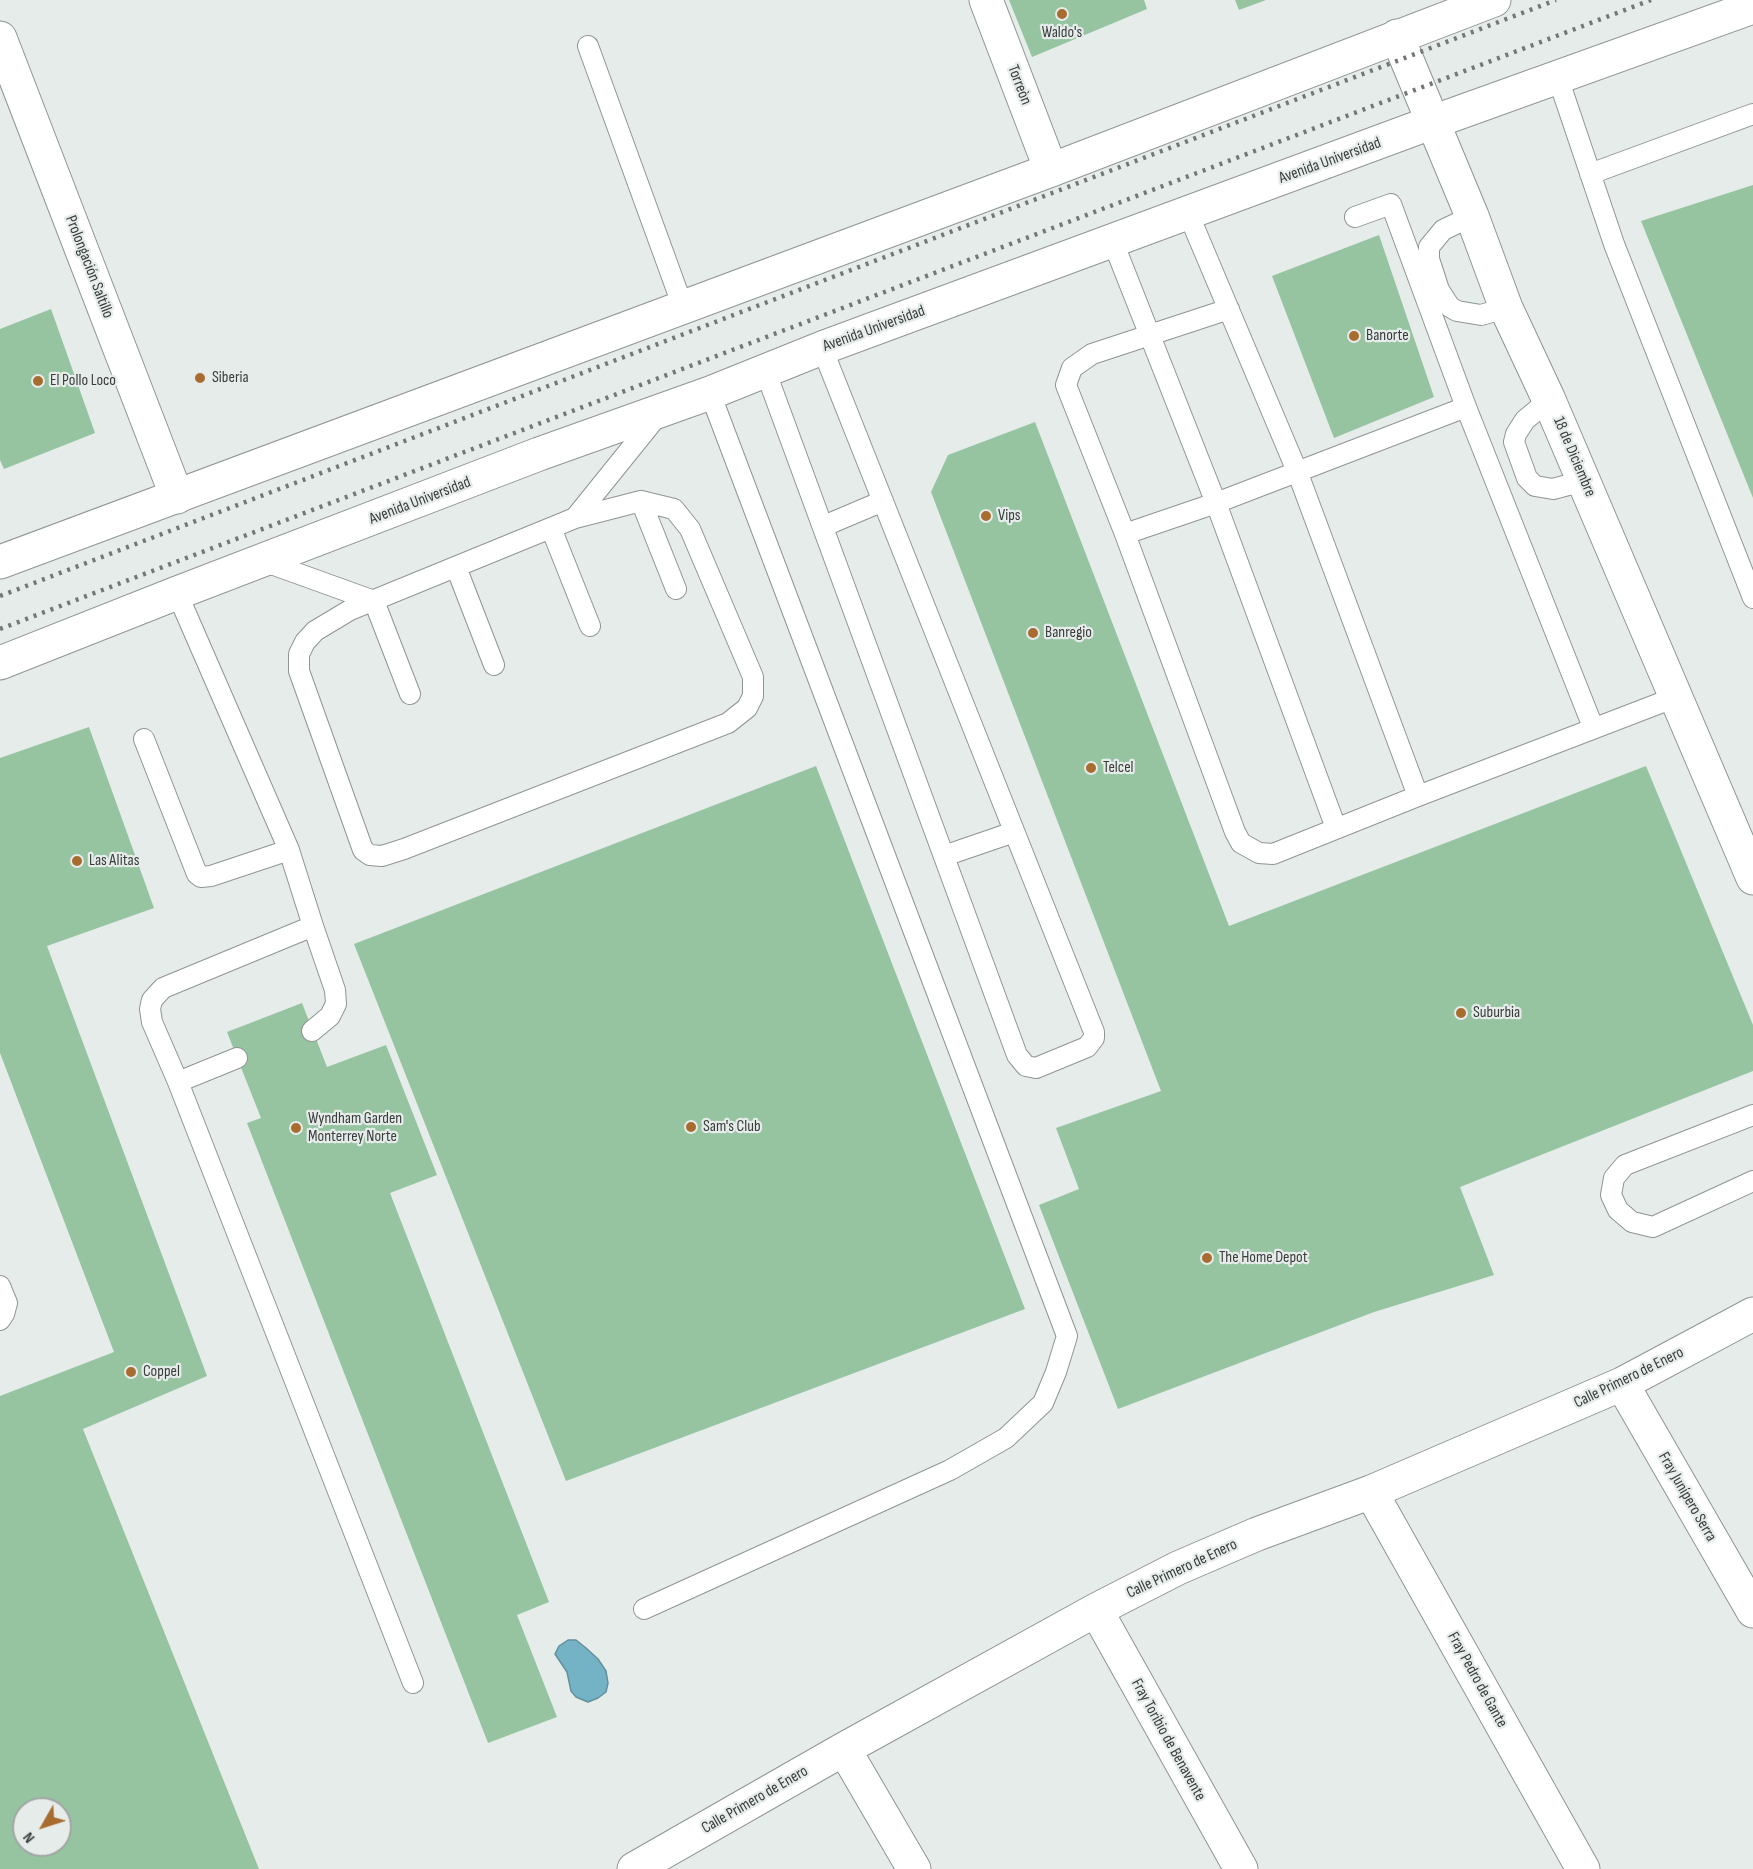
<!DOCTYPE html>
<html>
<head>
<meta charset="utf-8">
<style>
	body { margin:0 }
	#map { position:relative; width:1753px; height:1869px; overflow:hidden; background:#e5ece9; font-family:"Sofia Sans Condensed",sans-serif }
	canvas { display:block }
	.north { position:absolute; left:12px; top:1797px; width:60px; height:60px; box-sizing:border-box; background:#e5ece9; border:2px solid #a1a6a4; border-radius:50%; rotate:231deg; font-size:16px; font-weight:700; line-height:24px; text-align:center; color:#3a3d3c }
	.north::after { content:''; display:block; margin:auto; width:21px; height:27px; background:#a96c30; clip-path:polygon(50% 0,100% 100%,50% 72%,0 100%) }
</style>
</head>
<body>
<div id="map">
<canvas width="1753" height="1869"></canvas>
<div class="north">N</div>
</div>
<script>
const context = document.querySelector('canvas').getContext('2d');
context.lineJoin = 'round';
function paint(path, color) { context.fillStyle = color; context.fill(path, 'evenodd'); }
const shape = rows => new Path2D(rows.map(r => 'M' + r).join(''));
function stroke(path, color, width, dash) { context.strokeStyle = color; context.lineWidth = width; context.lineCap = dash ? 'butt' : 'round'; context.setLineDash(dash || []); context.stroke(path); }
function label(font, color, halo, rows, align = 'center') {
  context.font = font + ' "Sofia Sans Condensed",sans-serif'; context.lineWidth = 4.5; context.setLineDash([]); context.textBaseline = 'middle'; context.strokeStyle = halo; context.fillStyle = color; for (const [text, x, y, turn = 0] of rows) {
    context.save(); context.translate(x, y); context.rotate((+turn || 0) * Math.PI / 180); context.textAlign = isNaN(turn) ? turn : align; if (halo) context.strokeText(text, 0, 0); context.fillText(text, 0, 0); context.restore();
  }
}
const water = shape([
	[568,1640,576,1640,586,1648,598,1659,606,1671,608,1683,606,1692,598,1698,588,1702,576,1697,571,1691,567,1672,555,1654,559,1646,568,1640]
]);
paint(water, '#74b3c6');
stroke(water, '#63909d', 1.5);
paint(shape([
	[1009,0,1144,0,1147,9,1032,57],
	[1235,0,1266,0,1239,10],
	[1753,185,1753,498,1641,221],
	[1379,235,1434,397,1334,438,1272,276],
	[51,309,95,433,4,469,0,460,0,329],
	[1035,422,1229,926,1646,766,1753,1025,1753,1071,1460,1187,1494,1275,1374,1312,1118,1409,1039,1205,1079,1189,1056,1128,1161,1091,931,492,948,455],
	[89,727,154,908,47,946,207,1376,83,1429,259,1869,0,1869,0,1396,114,1352,0,1053,0,758],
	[24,1809,60,1809,60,1845,24,1845],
	[816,766,1025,1309,566,1481,354,944],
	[302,1003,327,1067,386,1045,437,1175,390,1193,549,1602,517,1615,557,1717,488,1743,247,1123,261,1118,227,1032]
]), '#96c4a1');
const service = shape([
	[588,46,683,307],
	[1558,78,1614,244,1753,598],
	[1590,174,1753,114],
	[1188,213,1297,471,1418,796],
	[1472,216,1443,230,1429,247,1429,259,1439,290,1450,307,1457,311,1481,315,1506,308],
	[1355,217,1391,204,1466,407,1593,727],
	[1113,242,1216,503,1336,828],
	[1229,309,1092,354,1072,368,1066,385,1125,534,1235,832,1241,843,1259,853,1273,854,1418,796,1676,697],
	[765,370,1017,1055,1026,1066,1036,1068,1087,1047,1094,1038,1094,1032,822,348],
	[1549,400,1525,420,1516,434,1514,442,1527,478,1535,486,1553,489,1583,481],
	[641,501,674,509,690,529,753,677,753,696,747,708,728,723,404,849,382,856,370,855,363,850,299,671,299,654,305,642,315,631,350,610,575,518,641,501],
	[641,501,676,589],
	[575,518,658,415],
	[824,526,883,501],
	[551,528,590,626],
	[1125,534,1216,503,1466,407],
	[263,561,374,601,410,694],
	[456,567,494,665],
	[177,593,289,850,313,926,163,988,152,1000,150,1009,152,1022,178,1082,413,1683],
	[144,739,197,874,201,877,211,876,289,850],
	[944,856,1014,832],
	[312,1031,330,1016,336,1004,335,990,313,926],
	[178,1082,237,1058],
	[1753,1115,1625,1165,1614,1178,1611,1195,1618,1210,1632,1222,1653,1227,1753,1181],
	[0,1286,7,1303,4,1314,0,1320],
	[644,1609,950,1470,1006,1438,1043,1403,1056,1372,1067,1336,710,393]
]);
const minor = shape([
	[986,0,1051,170],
	[1397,36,1472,216,1506,308,1549,400,1753,878],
	[0,38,177,497],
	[1622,1384,1753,1611],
	[1371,1492,1583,1869],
	[1096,1610,1241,1869],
	[844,1749,914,1869],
	[634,1869,844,1749,1096,1610,1178,1568,1257,1534,1371,1492,1622,1384,1753,1314]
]);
const trunk = shape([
	[0,562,1051,170,1494,0],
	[0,663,177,593,539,454,710,393,822,348,1433,122,1753,7]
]);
stroke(service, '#8f9593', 22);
stroke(minor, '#8f9593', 35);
stroke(trunk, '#8f9593', 35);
stroke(service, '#fff', 20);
stroke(minor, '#fff', 33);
stroke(trunk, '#fff', 33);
stroke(shape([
	[0,596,1556,0],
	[0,629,1651,0]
]), '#737876', 4.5, [3, 6]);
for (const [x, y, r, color] of [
	[1062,14,6,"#a96c30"],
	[1354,336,6,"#a96c30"],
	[200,378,6,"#a96c30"],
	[38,381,6,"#a96c30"],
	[986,516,6,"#a96c30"],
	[1033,633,6,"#a96c30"],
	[1091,768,6,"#a96c30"],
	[77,861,6,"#a96c30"],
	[1461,1013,6,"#a96c30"],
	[691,1127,6,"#a96c30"],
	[296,1128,6,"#a96c30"],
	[1207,1258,6,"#a96c30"],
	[131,1372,6,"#a96c30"]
]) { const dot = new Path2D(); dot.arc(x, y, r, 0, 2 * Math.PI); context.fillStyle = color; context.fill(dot); stroke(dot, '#e5ece9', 2); }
label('16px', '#3a3d3c', '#e5ece9', [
	["Waldo's",1062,33,"center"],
	["Banorte",1366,336],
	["Siberia",212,378],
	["El Pollo Loco",50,381],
	["Vips",998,516],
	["Banregio",1045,633],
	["Telcel",1103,768],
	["Las Alitas",89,861],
	["Suburbia",1473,1013],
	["Wyndham Garden",308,1119],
	["Monterrey Norte",308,1137],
	["Sam's Club",703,1127],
	["The Home Depot",1219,1258],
	["Coppel",143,1372]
], 'left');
label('16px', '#3a3d3c', '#e5ece9', [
	["Torreòn",1019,85,69],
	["Avenida Universidad",1330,161,-20],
	["Prolongación Saltillo",89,267,69],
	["Avenida Universidad",874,329,-20],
	["18 de Diciembre",1574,457,67],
	["Avenida Universidad",420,501,-21],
	["Calle Primero de Enero",1629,1378,-26],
	["Fray Junípero Serra",1687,1497,60],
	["Calle Primero de Enero",1182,1569,-25],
	["Fray Pedro de Gante",1477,1680,61],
	["Fray Toribio de Benavente",1168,1740,61],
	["Calle Primero de Enero",755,1800,-30]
]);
</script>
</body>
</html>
